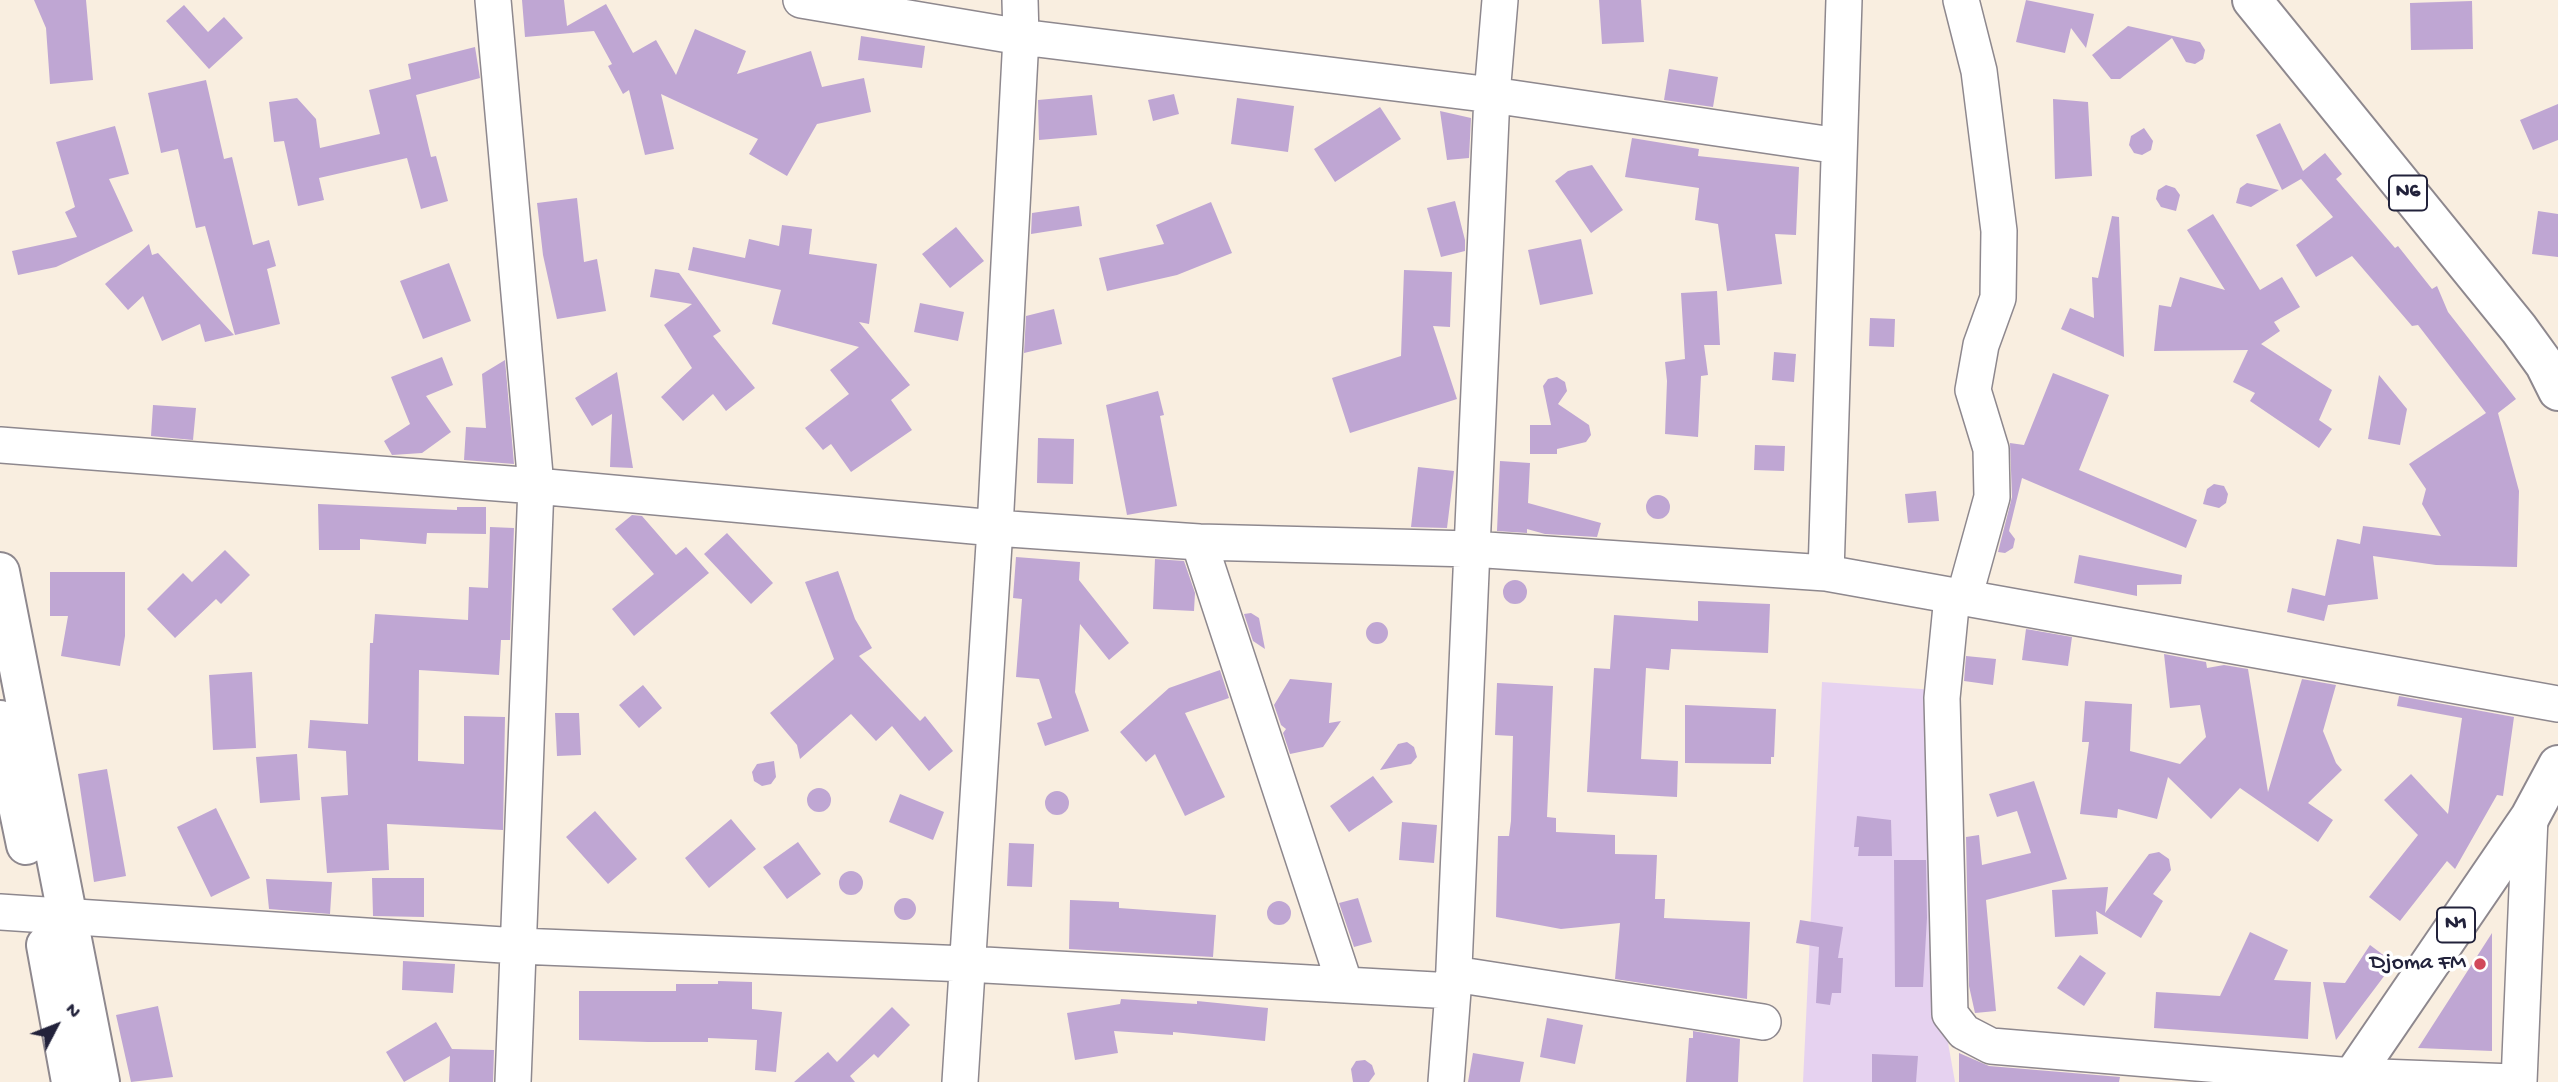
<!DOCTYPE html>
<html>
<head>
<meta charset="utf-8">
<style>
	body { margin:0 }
	#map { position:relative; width:2558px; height:1082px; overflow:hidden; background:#f9eee0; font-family:"Gochi Hand",sans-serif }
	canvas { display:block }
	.north { position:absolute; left:21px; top:991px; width:70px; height:70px; -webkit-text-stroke:5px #fff; paint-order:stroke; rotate:48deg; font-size:19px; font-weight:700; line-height:28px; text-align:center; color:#22223b }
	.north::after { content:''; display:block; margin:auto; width:24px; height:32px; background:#22223b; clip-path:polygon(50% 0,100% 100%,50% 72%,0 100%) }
</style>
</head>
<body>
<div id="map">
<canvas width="2558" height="1082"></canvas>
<div class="north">N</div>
</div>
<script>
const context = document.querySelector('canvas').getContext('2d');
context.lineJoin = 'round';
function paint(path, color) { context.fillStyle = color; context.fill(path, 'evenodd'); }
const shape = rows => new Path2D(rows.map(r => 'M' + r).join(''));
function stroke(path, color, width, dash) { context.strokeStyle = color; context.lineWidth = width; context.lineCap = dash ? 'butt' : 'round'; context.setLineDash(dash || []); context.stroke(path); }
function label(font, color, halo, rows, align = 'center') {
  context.font = font + ' "Gochi Hand",sans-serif'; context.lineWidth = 7; context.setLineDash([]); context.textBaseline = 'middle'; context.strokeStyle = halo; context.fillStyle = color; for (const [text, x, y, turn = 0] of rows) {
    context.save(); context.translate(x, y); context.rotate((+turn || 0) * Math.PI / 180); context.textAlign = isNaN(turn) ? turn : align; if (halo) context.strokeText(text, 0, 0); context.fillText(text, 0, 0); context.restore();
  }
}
paint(shape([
	[1822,682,1950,691,1947,1037,1955,1082,1803,1082]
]), '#e6d2f0');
paint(shape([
	[34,0,86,0,93,80,50,84,46,28],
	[522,0,564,0,567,26,606,4,633,53,656,40,676,75,695,29,746,51,737,74,811,51,822,87,864,78,871,112,817,124,787,176,749,154,758,139,661,94,674,149,645,155,629,90,623,94,608,66,612,64,594,31,525,37],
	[1599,0,1641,0,1644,42,1602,44],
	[2026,0,2094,14,2086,48,2071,28,2065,53,2016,42],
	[2472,1,2473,49,2411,50,2410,3],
	[184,5,208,32,224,17,243,38,209,69,166,21],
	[2128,26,2200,42,2205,50,2203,59,2195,64,2186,62,2172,38,2120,79,2111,79,2092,55],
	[861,36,925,46,922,68,858,60],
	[475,47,480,78,416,95,431,157,436,156,448,201,421,209,407,158,319,178,324,200,298,206,284,141,274,142,269,102,297,98,316,119,320,148,380,134,369,90,411,79,408,64],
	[1669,69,1718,77,1713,107,1664,100],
	[206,80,224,159,232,157,253,245,269,240,276,266,267,269,280,324,235,335,205,226,196,228,178,149,161,153,148,93],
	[1174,94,1179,114,1153,121,1148,100],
	[1092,95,1097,135,1039,140,1038,100],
	[1237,98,1294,106,1288,152,1231,144],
	[2053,99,2088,102,2092,176,2055,179],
	[2558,104,2558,140,2533,150,2520,120],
	[1380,107,1401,139,1335,182,1314,149],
	[1440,111,1471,118,1469,158,1447,160],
	[2280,123,2303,171,2325,153,2342,174,2336,179,2395,248,2398,246,2432,289,2437,286,2448,312,2516,399,2498,413,2519,491,2517,567,2436,565,2373,556,2378,599,2328,605,2324,621,2287,612,2292,588,2325,596,2337,539,2360,544,2363,526,2441,536,2422,504,2426,489,2409,464,2486,413,2418,325,2412,326,2352,256,2316,277,2296,245,2333,217,2301,179,2282,190,2256,135],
	[115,126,129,174,109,179,133,231,56,267,18,275,12,251,77,237,65,212,75,207,56,142],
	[2144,128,2153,141,2151,150,2142,155,2134,153,2129,145,2131,136],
	[1632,138,1699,149,1698,156,1799,167,1796,235,1775,234,1782,284,1727,291,1718,224,1695,220,1699,188,1625,177],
	[1592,165,1623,210,1591,233,1555,181,1568,171],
	[2247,183,2279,190,2251,207,2236,203,2240,188],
	[2166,185,2175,188,2180,195,2176,211,2161,207,2156,199,2158,190],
	[577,198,584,262,597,259,606,311,557,319,543,255,537,203],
	[1455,201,1465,240,1465,251,1441,257,1427,208],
	[1211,202,1232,253,1177,275,1107,291,1099,258,1164,244,1156,225],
	[1079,206,1082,226,1031,234,1032,213],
	[2538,211,2558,214,2558,257,2532,254],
	[2213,214,2260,290,2282,277,2300,307,2274,322,2280,331,2261,344,2332,390,2319,420,2332,429,2319,448,2250,401,2255,393,2233,382,2248,350,2154,351,2159,305,2171,307,2180,277,2225,290,2187,230],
	[2112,216,2119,217,2124,357,2061,329,2070,308,2094,318,2092,277,2098,278],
	[782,225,812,229,809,254,877,264,869,324,859,322,910,385,891,400,912,430,851,472,831,444,823,450,805,428,849,394,830,370,859,347,772,324,781,290,688,270,693,247,745,258,749,239,779,246],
	[956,227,984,261,950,288,922,254],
	[1581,239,1593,294,1540,305,1528,250],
	[149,244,152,255,158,253,234,335,205,342,200,324,162,341,143,296,128,310,105,284],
	[449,263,471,321,423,339,400,281],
	[655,269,679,273,721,331,713,336,755,388,726,411,713,394,683,421,661,397,692,368,664,325,692,304,650,297],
	[1404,270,1452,272,1450,327,1433,326,1457,399,1350,433,1332,378,1401,356],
	[1717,291,1720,345,1704,345,1708,375,1701,376,1698,437,1665,434,1667,381,1665,362,1685,359,1681,293],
	[920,303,964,312,958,341,914,332],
	[1054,309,1062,344,1024,353,1026,316],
	[1870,318,1895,319,1894,347,1869,346],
	[1774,352,1796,354,1794,382,1772,380],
	[442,357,453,385,426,396,451,432,422,453,392,455,384,441,410,424,391,377],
	[505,360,514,464,464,460,466,427,486,428,482,374],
	[617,372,633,468,610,467,612,414,592,426,575,398],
	[2053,373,2109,395,2079,470,2197,520,2186,548,2022,478,2009,531,2015,539,2013,548,2005,553,1998,552,2012,497,2010,443,2024,445],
	[2379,375,2407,409,2400,445,2368,439],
	[1557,377,1565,382,1567,391,1558,404,1589,425,1591,435,1586,442,1557,449,1557,454,1530,454,1530,425,1551,425,1543,386,1548,379],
	[1158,391,1164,415,1160,416,1177,506,1127,515,1106,405],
	[153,405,196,408,193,440,151,436],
	[1038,438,1074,439,1073,484,1037,483],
	[1755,445,1785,446,1784,471,1754,470],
	[1500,461,1530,463,1528,503,1601,523,1597,537,1545,534,1527,529,1527,533,1497,531],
	[1418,467,1454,471,1447,528,1411,527],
	[2214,484,2224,486,2228,494,2226,503,2219,508,2203,504,2207,489],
	[1936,491,1939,521,1908,523,1905,494],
	'1646 507a12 12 0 1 1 24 0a12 12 0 1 1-24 0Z',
	[318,504,457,510,457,507,486,507,486,534,427,533,426,544,360,539,360,550,319,550],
	[632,515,642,516,676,555,686,547,709,573,634,636,612,609,654,574,615,529],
	[490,527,514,528,510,640,501,640,499,675,419,670,418,761,464,764,464,716,505,717,503,830,387,824,389,870,327,873,321,797,348,795,346,751,308,748,310,720,368,724,370,643,373,643,375,614,468,620,469,587,488,588],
	[727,533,773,583,751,604,704,554],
	[225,550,250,575,221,604,216,599,175,638,147,609,183,573,192,582],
	[2079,555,2182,575,2181,584,2137,585,2137,596,2074,583],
	[1016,557,1080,562,1079,580,1129,643,1109,660,1080,624,1075,692,1089,731,1045,746,1037,723,1052,718,1039,679,1016,677,1022,599,1013,598],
	[1155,559,1184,561,1195,593,1194,611,1153,609],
	[838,571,855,619,872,648,859,656,920,721,925,716,953,751,929,771,892,726,876,741,851,714,800,759,797,745,770,713,834,659,805,582],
	[50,572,125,572,125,636,120,666,61,656,68,616,50,616],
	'1503 592a12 12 0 1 1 24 0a12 12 0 1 1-24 0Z',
	[1698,601,1770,604,1768,653,1671,649,1669,670,1646,668,1641,759,1678,761,1677,797,1587,792,1594,668,1610,669,1614,615,1698,621],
	[1251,613,1259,618,1265,649,1253,641,1244,614],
	'1366 633a11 11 0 1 1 22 0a11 11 0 1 1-22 0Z',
	[2026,629,2072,637,2068,666,2022,660],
	[2164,654,2206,662,2207,668,2224,665,2248,669,2268,792,2302,679,2336,685,2323,731,2336,763,2342,770,2308,803,2333,820,2318,842,2240,788,2211,819,2168,777,2157,819,2118,809,2117,818,2080,814,2089,742,2082,742,2085,701,2132,704,2130,751,2180,764,2206,737,2200,705,2170,708],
	[1966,656,1996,659,1993,685,1964,681],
	[1220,670,1229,698,1185,713,1225,797,1185,816,1155,754,1146,762,1120,732,1169,688],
	[252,672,256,748,213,750,209,675],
	[1290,679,1332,683,1329,723,1341,721,1323,747,1290,754,1283,733,1286,729,1281,725,1274,705],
	[1497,683,1553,686,1547,817,1556,818,1556,832,1615,835,1615,854,1657,855,1655,899,1665,899,1664,918,1750,922,1747,999,1615,979,1620,923,1561,929,1496,917,1498,836,1509,836,1511,821,1513,736,1495,735],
	[643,685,662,708,639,728,619,705],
	[2399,696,2514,717,2503,796,2497,795,2455,869,2447,861,2400,921,2369,897,2418,835,2384,800,2411,774,2448,814,2462,718,2397,706],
	[1685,705,1776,709,1774,757,1771,757,1771,764,1685,763],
	[555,713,579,713,581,755,557,756],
	[1407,742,1414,747,1417,757,1411,764,1380,770,1398,744],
	[297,754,300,800,260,803,256,757],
	[774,761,776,777,771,784,762,786,754,781,752,772,757,764],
	[107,769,126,876,94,882,78,774],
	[1373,776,1393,802,1349,832,1330,806],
	[2034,781,2067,879,1986,900,1996,1011,1975,1013,1969,986,1966,837,1979,835,1982,865,2031,853,2017,811,1997,817,1989,794],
	'807 800a12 12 0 1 1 24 0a12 12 0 1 1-24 0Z',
	'1045 803a12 12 0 1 1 24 0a12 12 0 1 1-24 0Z',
	[900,794,944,812,933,840,889,822],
	[216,808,250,878,211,897,177,827],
	[595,811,637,859,608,884,566,837],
	[1857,816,1891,820,1892,856,1858,856,1859,847,1854,847],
	[731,819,756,849,709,888,685,858],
	[1402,822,1437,825,1434,863,1399,860],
	[798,842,821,874,787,899,763,867],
	[1009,843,1034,844,1032,887,1007,886],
	[2159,852,2169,859,2171,870,2153,894,2163,901,2141,938,2096,911,2098,934,2055,937,2052,890,2108,887,2105,913,2149,854],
	[1894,860,1926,860,1927,918,1923,987,1895,987],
	'839 883a12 12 0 1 1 24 0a12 12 0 1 1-24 0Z',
	[372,878,424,878,424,917,373,916],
	[266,879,332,882,330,914,269,909],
	'894 909a11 11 0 1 1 22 0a11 11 0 1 1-22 0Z',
	[1358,898,1372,942,1354,947,1339,903],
	[1070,900,1119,902,1119,908,1216,915,1213,957,1069,949],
	'1267 913a12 12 0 1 1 24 0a12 12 0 1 1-24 0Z',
	[1800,920,1843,927,1838,958,1843,958,1841,993,1832,993,1830,1005,1816,1003,1819,947,1796,943],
	[2250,932,2288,950,2274,980,2311,982,2308,1039,2154,1028,2156,992,2220,996],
	[2492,933,2492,1051,2418,1048],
	[2370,945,2394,963,2336,1040,2323,982,2345,983],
	[2080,955,2106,973,2084,1006,2057,988],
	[403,961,455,964,453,993,402,990],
	[718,981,752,982,752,1009,782,1012,776,1072,755,1070,757,1040,708,1038,708,1042,648,1042,579,1040,579,991,676,991,676,984,718,984],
	[1121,999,1197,1004,1197,1001,1268,1008,1265,1041,1173,1032,1173,1035,1114,1031,1118,1053,1075,1060,1067,1013,1120,1004],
	[158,1006,173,1077,131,1082,116,1015],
	[892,1007,910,1025,878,1058,874,1054,850,1076,855,1082,794,1082,828,1052,837,1062],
	[1547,1018,1583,1025,1575,1064,1540,1057],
	[436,1022,452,1049,494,1050,493,1082,449,1082,450,1056,404,1082,386,1052],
	[1693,1031,1740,1039,1738,1082,1686,1082,1689,1038,1693,1038],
	[1473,1053,1524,1062,1520,1082,1468,1082],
	[1959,1053,1989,1066,2120,1077,2119,1082,1959,1082],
	[1872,1054,1918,1056,1916,1082,1872,1082],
	[1365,1060,1372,1065,1375,1074,1369,1082,1353,1082,1351,1069,1356,1061]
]), '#bfa6d3');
const minor = shape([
	[493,0,536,486,513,1082],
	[801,0,1021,37,1492,95,1839,146],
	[1961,0,1979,71,1999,231,1998,298,1981,345,1973,390,1991,449,1992,497,1964,598],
	[0,445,536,486,995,528,1199,542,1345,985],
	[1199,542,1472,549,1492,95,1500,0],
	[1826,573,1844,0],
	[1952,596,1942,698,1950,1014,1964,1032,1991,1046,2353,1076,2514,1082],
	[0,912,518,946,967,964,1453,991],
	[1454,974,1763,1022],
	[960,1082,995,528,1021,37,1020,0],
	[1446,1082,1453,991,1472,549,1826,573,2558,704],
	[2519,1082,2530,817]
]);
const major = shape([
	[0,572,100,1082],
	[0,720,26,845],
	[46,945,71,1082]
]);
const highway = shape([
	[2252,0,2519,329,2545,365,2558,391],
	[2349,1082,2530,817,2558,765]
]);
stroke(minor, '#8e888e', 38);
stroke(major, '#8e888e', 42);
stroke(highway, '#8e888e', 42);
stroke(minor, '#fff', 35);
stroke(major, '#fff', 38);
stroke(highway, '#fff', 38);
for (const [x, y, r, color] of [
	[2480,964,7,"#d1495b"]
]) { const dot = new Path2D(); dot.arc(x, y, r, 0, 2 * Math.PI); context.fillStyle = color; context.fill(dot); stroke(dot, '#fff', 2.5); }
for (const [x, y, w] of [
	[2408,193,38],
	[2456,925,38]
]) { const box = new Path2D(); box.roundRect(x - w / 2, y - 17.5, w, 35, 5); context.fillStyle = '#fff'; context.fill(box); stroke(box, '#22223b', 2); }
label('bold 21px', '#22223b', null, [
	["N6",2408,193],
	["N1",2456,925]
]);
label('23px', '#22223b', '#fff', [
	["Djoma FM",2466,964]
], 'right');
</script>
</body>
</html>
